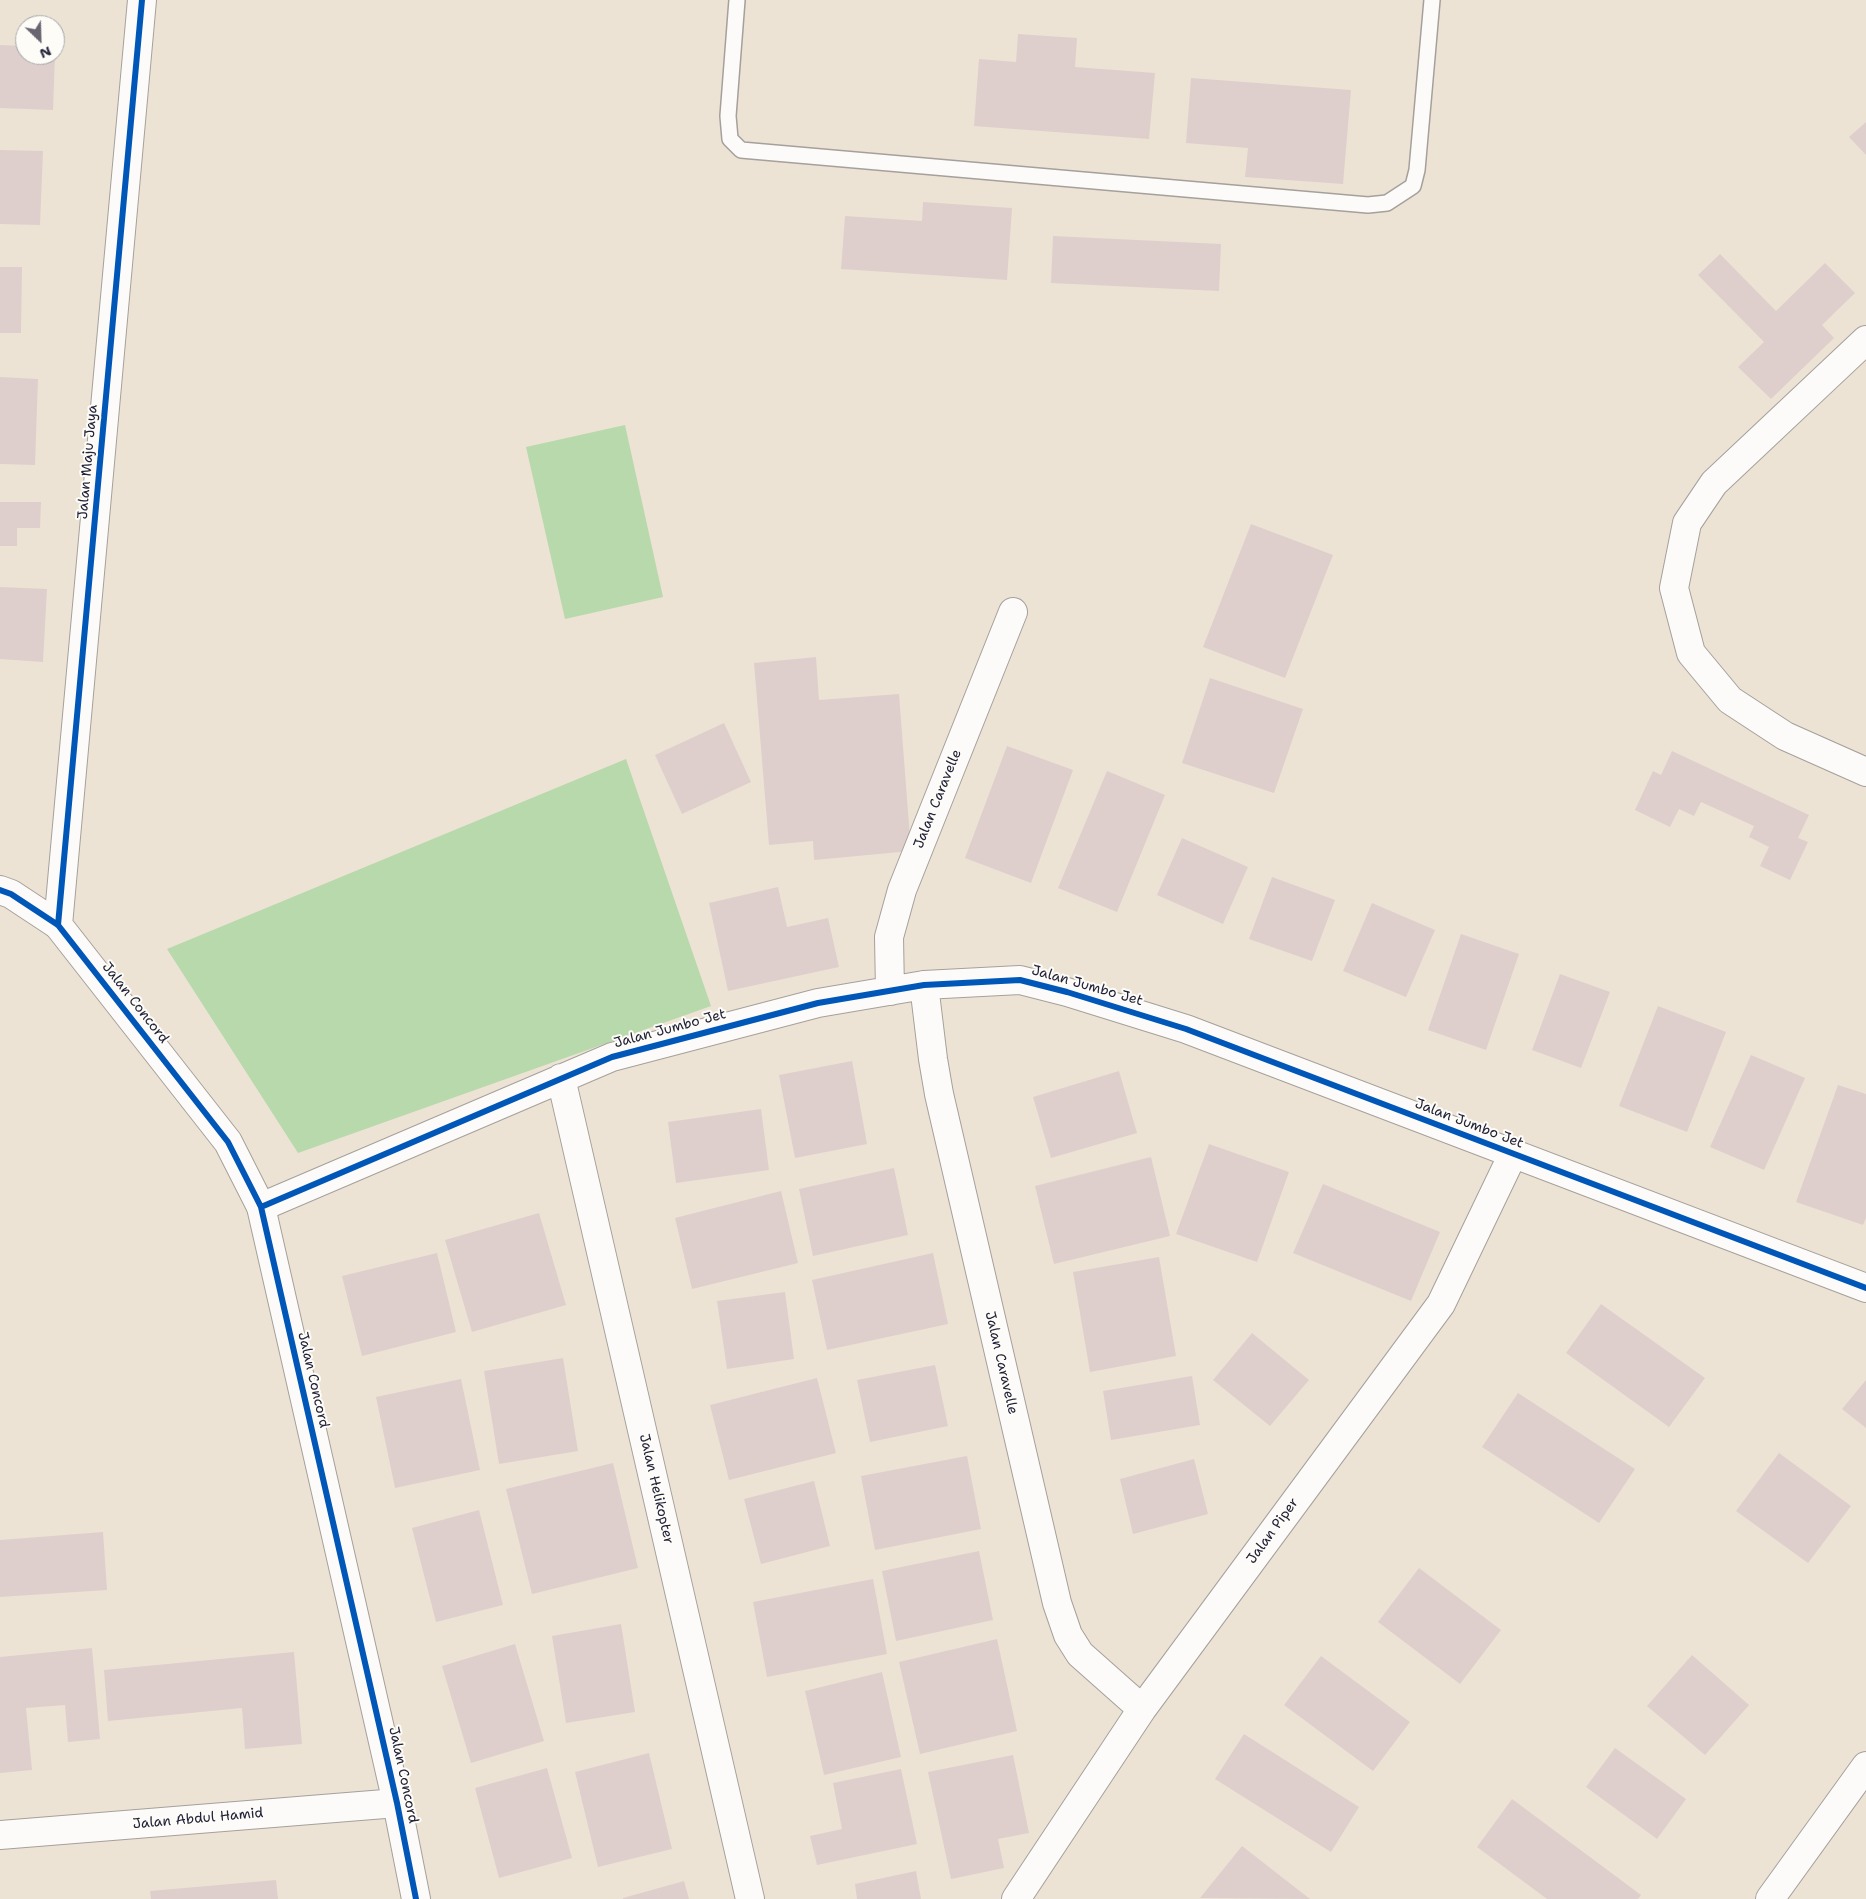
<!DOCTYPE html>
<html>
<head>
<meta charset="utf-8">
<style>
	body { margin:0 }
	#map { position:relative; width:1866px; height:1899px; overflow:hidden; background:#ece3d5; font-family:"Shantell Sans",sans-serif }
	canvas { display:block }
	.north { position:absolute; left:15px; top:15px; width:50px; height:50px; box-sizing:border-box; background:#fdfcf7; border:1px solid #a5a5ac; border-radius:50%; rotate:156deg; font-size:14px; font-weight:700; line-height:20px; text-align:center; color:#22223b }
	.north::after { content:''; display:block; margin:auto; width:18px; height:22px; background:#696671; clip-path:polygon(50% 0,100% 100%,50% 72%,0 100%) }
</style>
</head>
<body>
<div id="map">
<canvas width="1866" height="1899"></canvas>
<div class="north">N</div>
</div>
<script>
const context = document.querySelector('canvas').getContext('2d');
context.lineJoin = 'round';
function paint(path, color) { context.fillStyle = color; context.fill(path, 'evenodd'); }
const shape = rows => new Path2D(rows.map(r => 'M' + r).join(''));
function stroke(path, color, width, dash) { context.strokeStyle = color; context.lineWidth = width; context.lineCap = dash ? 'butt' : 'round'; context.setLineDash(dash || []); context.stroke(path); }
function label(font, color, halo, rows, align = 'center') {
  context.font = font + ' "Shantell Sans",sans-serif'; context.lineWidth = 4; context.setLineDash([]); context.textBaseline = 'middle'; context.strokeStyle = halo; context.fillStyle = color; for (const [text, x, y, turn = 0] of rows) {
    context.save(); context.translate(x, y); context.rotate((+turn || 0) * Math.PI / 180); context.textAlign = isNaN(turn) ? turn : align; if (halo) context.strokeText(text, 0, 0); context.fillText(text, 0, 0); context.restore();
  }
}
paint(shape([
	[625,425,663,597,565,619,526,447],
	[626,759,711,1006,298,1153,167,949]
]), '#b8d9ab');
paint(shape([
	[1018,34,1077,38,1075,67,1155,73,1149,139,974,126,979,59,1016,62],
	[0,45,25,46,25,55,55,55,53,110,0,108],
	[1191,78,1351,90,1343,184,1245,177,1248,148,1186,143],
	[1866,122,1866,155,1849,137],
	[0,150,43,151,40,225,0,224],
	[923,202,1012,208,1007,280,841,269,845,216,922,221],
	[1053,236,1221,244,1219,291,1051,283],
	[1720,254,1776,311,1825,263,1855,293,1822,325,1834,338,1771,399,1738,367,1764,342,1698,275],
	[0,267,22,267,21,333,0,333],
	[0,377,38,379,35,465,0,464],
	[0,502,41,502,40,528,17,528,17,546,0,546],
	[1251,524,1333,555,1285,678,1203,647],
	[0,587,47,589,43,662,0,659],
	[816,657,819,700,899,694,911,851,814,860,813,841,769,845,754,663],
	[1210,678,1303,709,1274,793,1182,763],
	[724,723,751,782,682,814,655,755],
	[1007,746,1073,770,1031,883,965,858],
	[1672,751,1809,815,1798,838,1808,842,1790,880,1760,866,1769,847,1749,837,1754,826,1701,802,1694,816,1679,809,1670,827,1635,810,1653,771,1661,775],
	[1107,771,1165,795,1117,912,1058,888],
	[1182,838,1248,867,1223,924,1157,895],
	[1272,877,1335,900,1312,961,1249,939],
	[778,887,787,927,828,918,839,967,728,991,709,903],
	[1372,903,1435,930,1406,997,1343,971],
	[1461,934,1519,954,1486,1050,1428,1030],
	[1560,974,1610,992,1581,1068,1532,1050],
	[1658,1006,1726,1032,1687,1132,1619,1106],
	[1751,1055,1805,1078,1764,1170,1710,1147],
	[852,1061,867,1144,795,1158,779,1075],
	[1119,1071,1137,1133,1051,1158,1033,1097],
	[1838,1085,1866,1094,1866,1218,1863,1225,1796,1202],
	[761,1109,769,1170,676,1183,668,1122],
	[1209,1144,1289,1172,1257,1262,1176,1234],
	[1151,1157,1170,1236,1054,1264,1035,1186],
	[894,1168,908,1235,813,1256,799,1189],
	[1323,1184,1440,1232,1411,1301,1293,1253],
	[781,1191,798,1263,692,1289,675,1218],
	[539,1213,566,1305,472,1332,445,1240],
	[437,1253,456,1332,362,1356,342,1276],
	[933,1253,948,1324,827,1350,812,1280],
	[1159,1257,1176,1356,1090,1372,1073,1272],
	[785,1292,794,1359,727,1369,717,1301],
	[1601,1304,1705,1378,1669,1427,1566,1353],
	[1252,1333,1309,1380,1270,1426,1213,1380],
	[563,1358,578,1451,499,1464,484,1371],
	[935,1365,948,1426,870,1442,857,1380],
	[1192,1376,1200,1425,1111,1440,1103,1391],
	[817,1378,836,1453,729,1480,710,1405],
	[461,1379,480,1470,395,1488,376,1397],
	[1866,1380,1866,1428,1842,1409],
	[1518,1393,1635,1469,1599,1523,1482,1447],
	[1779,1453,1851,1506,1808,1563,1736,1511],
	[967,1456,981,1529,875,1550,861,1476],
	[1194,1459,1208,1514,1133,1534,1120,1479],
	[613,1463,638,1568,532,1594,506,1489],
	[814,1481,830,1546,761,1564,744,1499],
	[479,1510,503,1605,436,1622,412,1528],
	[103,1532,107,1590,0,1597,0,1540],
	[979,1551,993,1620,896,1641,882,1571],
	[1419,1568,1501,1630,1460,1684,1378,1622],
	[873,1579,887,1654,767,1677,753,1602],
	[621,1624,635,1712,566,1723,552,1636],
	[997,1639,1017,1731,920,1754,899,1662],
	[515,1644,544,1741,471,1763,442,1666],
	[92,1648,100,1739,68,1742,65,1705,26,1708,32,1770,0,1773,0,1657],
	[294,1652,302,1744,245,1749,242,1708,108,1721,104,1670],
	[1692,1655,1749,1705,1705,1755,1647,1706],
	[1321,1656,1410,1722,1373,1771,1284,1705],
	[882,1672,901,1757,824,1775,805,1691],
	[1244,1734,1359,1807,1331,1852,1215,1779],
	[1615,1748,1686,1799,1657,1839,1586,1787],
	[649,1753,672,1849,598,1867,575,1772],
	[1013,1755,1029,1833,998,1839,1004,1868,951,1879,928,1772],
	[547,1768,572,1858,499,1878,475,1788],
	[901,1769,917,1844,817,1865,810,1836,842,1829,833,1783],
	[1512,1799,1641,1895,1638,1899,1547,1899,1477,1847],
	[1242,1846,1310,1899,1200,1898],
	[916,1871,921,1899,857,1899,855,1884],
	[276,1880,278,1899,151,1899,150,1891],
	[684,1881,689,1899,623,1899,623,1898]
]), '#decfcc');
const service = shape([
	[737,0,728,116,730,139,741,150,1368,205,1387,203,1413,186,1417,170,1432,0]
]);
const minor = shape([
	[1866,340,1714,483,1687,523,1674,588,1691,653,1730,700,1785,736,1866,772],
	[0,890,11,894,58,925],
	[924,985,933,1059,939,1094,1057,1603,1068,1635,1080,1654,1142,1709],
	[890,991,889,937,902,890,1013,612],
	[561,1078,750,1899],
	[261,1207,612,1057,818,1003,924,985,1020,980,1067,992,1186,1029,1866,1288],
	[0,1835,397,1803],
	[1016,1899,1142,1709,1441,1304,1513,1154],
	[1770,1899,1866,1766]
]);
const tertiary = shape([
	[142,0,58,925,228,1142,261,1207,397,1803,416,1899]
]);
stroke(service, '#a5a09b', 18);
stroke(minor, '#a5a09b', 30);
stroke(tertiary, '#a5a09b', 30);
stroke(service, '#fcfbf9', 15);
stroke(minor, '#fcfbf9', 28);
stroke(tertiary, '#fcfbf9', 28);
stroke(shape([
	[0,890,11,894,58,925,228,1142,261,1207,397,1803,416,1899],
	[58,925,142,0],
	[261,1207,612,1057,818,1003,924,985,1020,980,1067,992,1186,1029,1866,1288]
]), '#0057b8', 6);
label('14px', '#22223b', '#fdfcf7', [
	["Jalan Maju Jaya",88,462,-85],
	["Jalan Caravelle",938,799,-68],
	["Jalan Jumbo Jet",1087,986,16],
	["Jalan Concord",135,1003,52],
	["Jalan Jumbo Jet",670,1029,-15],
	["Jalan Jumbo Jet",1469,1124,21],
	["Jalan Caravelle",1001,1363,77],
	["Jalan Concord",313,1380,77],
	["Jalan Helikopter",656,1489,77],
	["Jalan Piper",1273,1531,-54],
	["Jalan Concord",403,1775,78],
	["Jalan Abdul Hamid",198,1819,-5]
]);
</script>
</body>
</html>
